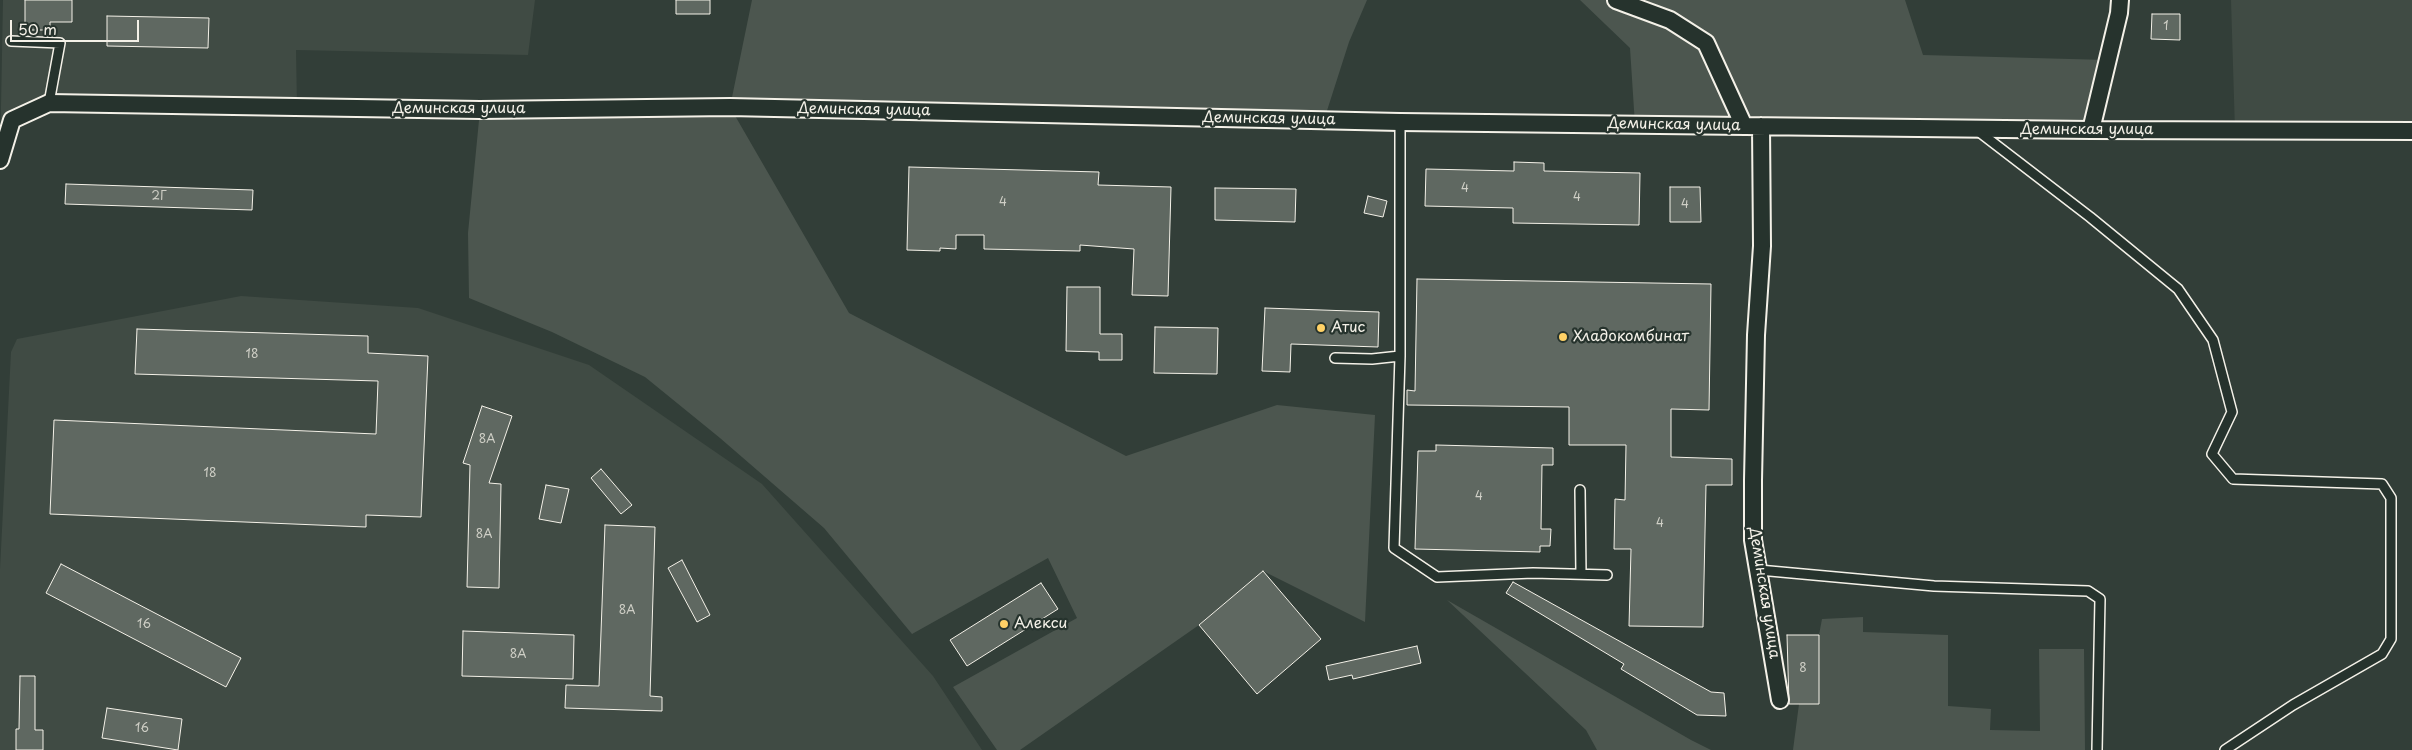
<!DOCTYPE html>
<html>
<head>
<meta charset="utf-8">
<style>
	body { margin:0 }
	#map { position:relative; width:2412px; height:750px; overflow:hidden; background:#323e38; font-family:"Playpen Sans",sans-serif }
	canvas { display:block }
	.scale { position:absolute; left:10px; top:20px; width:129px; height:22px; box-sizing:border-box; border:2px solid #f4f1e8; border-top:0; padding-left:6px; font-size:15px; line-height:18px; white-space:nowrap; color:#f4f1e8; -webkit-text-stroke:4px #26332d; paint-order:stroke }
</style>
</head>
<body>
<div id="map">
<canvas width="2412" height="750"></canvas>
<div class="scale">50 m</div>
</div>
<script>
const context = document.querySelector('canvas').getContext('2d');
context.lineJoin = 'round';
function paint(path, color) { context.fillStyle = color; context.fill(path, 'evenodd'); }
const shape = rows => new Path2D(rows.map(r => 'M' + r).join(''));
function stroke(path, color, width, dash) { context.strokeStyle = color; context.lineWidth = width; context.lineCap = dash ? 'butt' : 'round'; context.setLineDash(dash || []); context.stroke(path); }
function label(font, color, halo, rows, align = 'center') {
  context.font = font + ' "Playpen Sans",sans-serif'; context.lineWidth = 4.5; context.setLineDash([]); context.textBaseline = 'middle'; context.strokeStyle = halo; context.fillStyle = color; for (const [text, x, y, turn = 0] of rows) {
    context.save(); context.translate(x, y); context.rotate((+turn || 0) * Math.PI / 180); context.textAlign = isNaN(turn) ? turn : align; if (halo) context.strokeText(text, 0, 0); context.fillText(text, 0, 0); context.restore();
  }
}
paint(shape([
	[3,0,535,0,528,55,296,50,297,107,49,103,12,120,0,160],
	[2231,0,2412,0,2412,131,2235,131],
	[241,296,418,308,589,365,762,484,933,676,982,750,0,750,0,569,11,352,17,339]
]), '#404b44');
paint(shape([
	[752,0,1367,0,1349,42,1324,120,730,107,849,313,1126,456,1277,405,1375,415,1365,622,1263,571,1199,625,1020,750,997,750,953,687,1077,618,1048,558,912,634,824,528,720,438,645,377,552,332,469,298,468,233,480,110,730,107],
	[1580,0,1905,0,1923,55,2107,60,2091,130,1635,125,1630,48],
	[1447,600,1691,740,1711,750,1597,750,1586,730],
	[1863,617,1863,632,1948,635,1948,706,1991,709,1990,730,2040,731,2039,649,2084,649,2085,750,1793,750,1799,704,1819,704,1819,635,1822,619]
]), '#4c564f');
const building = shape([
	[25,0,72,0,72,22,50,22,50,30,25,30,25,0],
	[676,0,710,0,710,14,676,14,676,0],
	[2152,14,2180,14,2180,40,2151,39,2152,14],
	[107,16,209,18,208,48,107,46,107,16],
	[1514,162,1544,163,1544,171,1640,173,1639,225,1513,223,1513,208,1425,206,1426,169,1514,171,1514,162],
	[909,167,1099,172,1098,185,1171,187,1168,296,1132,295,1134,249,1080,245,1080,251,984,249,984,235,956,235,956,249,940,248,940,251,907,250,909,167],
	[66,184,253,190,252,210,65,204,66,184],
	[1670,187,1700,187,1701,222,1670,222,1670,187],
	[1215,188,1296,189,1295,222,1215,220,1215,188],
	[1368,196,1387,201,1383,217,1364,213,1368,196],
	[1417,279,1711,284,1709,410,1671,409,1671,457,1732,459,1732,485,1706,485,1703,627,1629,626,1631,549,1614,549,1615,499,1625,500,1626,445,1569,445,1569,407,1407,405,1407,390,1415,391,1417,279],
	[1067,287,1100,287,1100,334,1122,334,1122,360,1099,360,1099,352,1066,351,1067,287],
	[1265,308,1379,312,1378,347,1291,344,1290,372,1262,371,1265,308],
	[1155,327,1218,328,1217,374,1154,373,1155,327],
	[137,329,368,336,368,353,428,356,421,517,366,515,366,527,50,514,54,420,376,434,378,381,135,374,137,329],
	[482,406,512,416,489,483,501,484,499,588,467,587,470,465,463,463,482,406],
	[1436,445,1553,448,1553,465,1542,465,1541,529,1551,529,1550,546,1540,546,1540,552,1415,549,1418,451,1436,451,1436,445],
	[601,469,632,505,621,514,591,478,601,469],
	[546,485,569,489,561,523,539,519,546,485],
	[605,525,655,527,650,696,662,697,662,711,565,708,566,685,599,686,605,525],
	[682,560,710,615,697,622,668,568,682,560],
	[61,564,241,658,226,687,46,593,61,564],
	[1263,571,1321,639,1257,694,1199,625,1263,571],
	[1513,582,1711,692,1724,693,1726,716,1697,715,1621,669,1624,664,1506,593,1513,582],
	[1041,583,1058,609,967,666,950,640,1041,583],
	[463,631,574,635,573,679,462,676,463,631],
	[1787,635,1819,635,1819,704,1789,704,1787,635],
	[1417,646,1421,663,1353,679,1352,675,1329,680,1326,666,1417,646],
	[20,676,35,676,35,730,43,730,43,750,16,750,16,729,19,729,20,676],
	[107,708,182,719,178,750,102,738,107,708]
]);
paint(building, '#5f6861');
stroke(building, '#f4f1e8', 1);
const service = shape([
	[11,41,60,43,49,103],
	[1978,131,2090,217,2178,289,2213,340,2232,412,2212,454,2233,479,2382,484,2391,498,2391,639,2382,654,2293,705,2225,750],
	[1400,356,1394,548,1437,577,1533,573,1607,575],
	[1335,358,1372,359,1400,356,1400,122],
	[1580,490,1581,574],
	[1759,570,1934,586,2088,591,2100,599,2097,750]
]);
const minor = shape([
	[1616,0,1670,20,1706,43,1744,126],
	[1761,126,1762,246,1756,335,1753,480,1753,540,1780,700],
	[2091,130,2119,13,2120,0],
	[0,160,12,120,49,103,480,110,730,107,1400,122,2091,130,2412,131]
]);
stroke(service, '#f4f1e8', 12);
stroke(minor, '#f4f1e8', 20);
stroke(service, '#26332d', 9);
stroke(minor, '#26332d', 16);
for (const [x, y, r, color] of [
	[1321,328,5,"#ffd166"],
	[1563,337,5,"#ffd166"],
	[1004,624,5,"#ffd166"]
]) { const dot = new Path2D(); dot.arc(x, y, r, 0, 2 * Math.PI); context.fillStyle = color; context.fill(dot); stroke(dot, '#26332d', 2); }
label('12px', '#cfcfc6', null, [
	["1",2166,27],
	["4",1465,189],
	["2Г",159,197],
	["4",1577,198],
	["4",1003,203],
	["4",1685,205],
	["18",252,355],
	["8А",487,440],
	["18",210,474],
	["4",1479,497],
	["4",1660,524],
	["8А",484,535],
	["8А",627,611],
	["16",144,625],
	["8А",518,655],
	["8",1803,669],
	["16",142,729]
]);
label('15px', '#f4f1e8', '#26332d', [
	["Деминская улица",459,109],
	["Деминская улица",864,110,1],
	["Деминская улица",1269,119,1],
	["Деминская улица",1674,125,1],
	["Деминская улица",2087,130],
	["Деминская улица",1764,593,81]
]);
label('15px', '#f4f1e8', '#26332d', [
	["Атис",1331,328],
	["Хладокомбинат",1573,337],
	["Алекси",1014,624]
], 'left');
</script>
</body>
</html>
